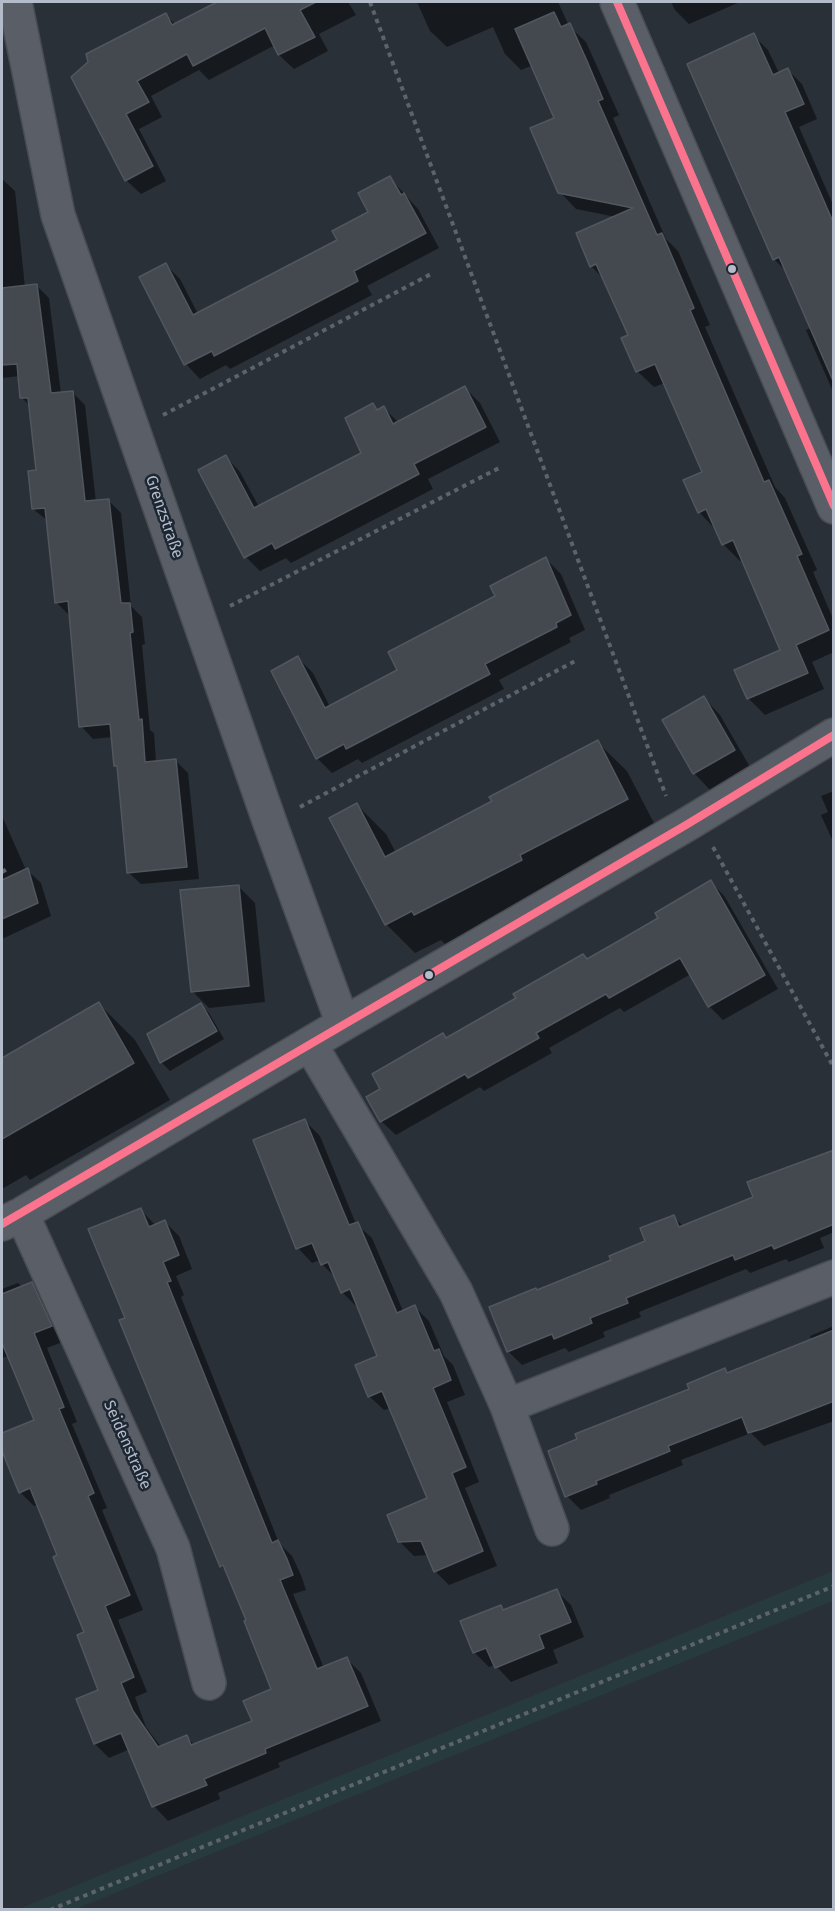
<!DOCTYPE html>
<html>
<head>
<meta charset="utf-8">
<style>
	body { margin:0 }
	#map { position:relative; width:835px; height:1911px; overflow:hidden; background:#2a3038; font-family:"Fira Sans",sans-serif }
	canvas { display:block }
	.frame { position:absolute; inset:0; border:3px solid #b4bcc9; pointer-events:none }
</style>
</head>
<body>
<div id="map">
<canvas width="835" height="1911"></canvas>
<div class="frame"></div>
</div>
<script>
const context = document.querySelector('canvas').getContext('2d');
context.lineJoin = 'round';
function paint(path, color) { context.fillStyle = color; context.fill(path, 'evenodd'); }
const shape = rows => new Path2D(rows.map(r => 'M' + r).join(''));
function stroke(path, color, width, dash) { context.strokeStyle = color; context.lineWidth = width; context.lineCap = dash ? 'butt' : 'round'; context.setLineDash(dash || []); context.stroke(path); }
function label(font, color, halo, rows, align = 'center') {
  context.font = font + ' "Fira Sans",sans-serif'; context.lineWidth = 5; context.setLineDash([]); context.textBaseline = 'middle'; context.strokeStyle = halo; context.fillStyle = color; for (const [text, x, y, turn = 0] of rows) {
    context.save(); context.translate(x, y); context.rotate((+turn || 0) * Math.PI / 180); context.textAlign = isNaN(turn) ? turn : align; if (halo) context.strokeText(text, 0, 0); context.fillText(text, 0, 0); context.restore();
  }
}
paint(shape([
	[833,1571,833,1601,76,1909,19,1909]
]), '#273a3e');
paint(shape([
	[220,2,348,2,356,15,319,34,328,51,294,69,279,55,275,45,209,80,199,70,151,96,162,117,139,129,166,181,141,194,126,180,73,77,166,15,176,25],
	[417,2,558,2,569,26,586,42,619,115,613,118,666,239,678,251,710,325,705,327,775,487,785,498,817,570,813,572,834,621,834,652,812,662,824,689,765,715,749,699,736,671,782,651,743,559,740,561,723,544,715,529,699,512,704,472,665,383,654,387,637,371,630,336,605,280,591,266,616,217,576,209,560,192,556,119,531,66,521,70,505,54,493,27,447,47,430,31],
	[671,2,740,2,689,24,675,10],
	[753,35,768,50,779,73,788,70,802,84,817,119,799,127,834,207,834,394,806,330,811,328,786,271,774,259],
	[390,178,418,209,439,248,367,286,372,295,230,369,226,365,200,379,186,364,141,278,166,265,180,279,198,314,339,241,370,212],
	[2,179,15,191,25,287,37,286,49,298,61,394,72,392,85,405,96,502,108,500,121,513,131,606,142,617,145,644,142,645,150,730,154,733,156,763,176,761,188,773,199,879,141,884,128,872,119,769,116,766,113,737,93,739,81,726,71,614,69,615,56,602,48,521,33,509,37,472,30,406,22,398,20,376,2,378],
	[465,388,480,403,500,442,428,479,433,489,291,563,286,558,260,571,246,557,226,457,240,472,259,507,363,453,373,405,379,411,384,408,399,423],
	[546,559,561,574,585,630,569,638,571,642,499,680,504,689,362,763,358,759,332,773,317,758,298,658,313,673,330,707,399,671],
	[704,698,720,715,750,767,710,790,694,773],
	[597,742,627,771,657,829,548,885,550,889,445,944,441,940,415,953,386,924,357,805,386,834,396,853,494,802],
	[834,791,834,844,821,815,828,812,821,796],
	[2,816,26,870,27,870,41,883,51,916,2,939],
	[711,882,725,897,778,989,723,1020,709,1006,691,974,624,1012,620,1008,549,1048,552,1053,484,1091,480,1087,396,1135,381,1121,368,1097,382,1089,447,1039,660,918],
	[238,886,255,903,265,1002,209,1008,192,991],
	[99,1004,135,1040,170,1100,30,1180,26,1175,2,1189,2,1059],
	[201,1005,209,1013,224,1039,170,1071,162,1063,149,1035],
	[305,1121,320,1136,356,1224,372,1238,403,1311,415,1307,429,1321,444,1356,453,1365,465,1395,447,1402,479,1482,465,1488,497,1566,449,1585,435,1571,429,1555,414,1556,399,1541,429,1499,391,1408,384,1410,369,1396,379,1356,359,1306,357,1307,342,1292,337,1279,322,1264,320,1260,312,1263,298,1248],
	[834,1152,834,1232,820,1238,824,1248,789,1262,786,1259,750,1273,746,1269,639,1312,641,1317,603,1332,605,1337,569,1352,565,1348,522,1365,508,1351,538,1292,613,1261,647,1242,673,1216,684,1227,755,1198],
	[140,1209,156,1226,165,1222,179,1236,192,1269,176,1276,184,1295,181,1297,279,1543,292,1556,301,1575,306,1590,293,1594,324,1668,346,1658,361,1673,381,1721,278,1763,280,1767,218,1793,220,1799,168,1821,154,1806,130,1749,109,1758,95,1744,100,1691,86,1633,38,1505,34,1506,20,1492,2,1447,2,1435,36,1420,8,1356,2,1358,2,1289,18,1283,22,1287,32,1283,46,1298,65,1341,47,1348,77,1422,72,1424,107,1508,102,1510,143,1610,118,1620,147,1692,135,1697,146,1727,161,1747,186,1737,195,1745,254,1722,273,1690,248,1621,227,1571,221,1566,127,1318],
	[834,1326,834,1421,764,1446,751,1433,681,1460,683,1465,609,1495,610,1498,581,1510,567,1496,691,1390,725,1370,729,1374,812,1341,810,1336],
	[556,1591,571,1605,584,1637,553,1650,558,1663,511,1682,495,1665,489,1667,474,1652,500,1606,505,1611]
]), '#0007');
const building = shape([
	[217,2,316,2,300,10,315,37,278,55,265,28,193,66,187,54,137,81,149,102,126,114,153,166,125,181,71,77,88,62,86,54,166,13,172,25,217,2],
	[554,12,561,27,570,23,587,61,603,99,598,101,657,235,662,233,694,308,690,310,764,482,769,480,802,554,797,556,829,630,796,645,808,673,747,699,734,670,780,650,733,540,722,545,706,509,698,513,683,480,702,472,655,364,636,372,621,338,628,335,596,264,590,267,576,233,633,208,558,193,530,128,554,118,515,29,554,12],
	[754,33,773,75,788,68,804,104,785,112,834,224,834,383,779,257,773,260,687,64,754,33],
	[390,176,401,195,404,193,426,233,354,271,358,281,214,356,212,351,184,365,139,277,166,263,193,315,337,240,332,231,368,212,358,193,390,176],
	[37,284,51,393,73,391,85,501,109,499,121,603,130,603,133,632,130,633,139,720,142,719,145,762,176,759,187,867,127,873,117,766,114,766,110,724,79,727,68,601,55,603,45,508,32,509,28,471,36,470,28,398,20,398,17,364,2,365,2,288,37,284],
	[465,386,486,427,414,464,419,474,275,549,272,543,244,558,198,470,226,455,254,508,361,453,345,418,373,403,377,410,384,406,393,424,465,386],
	[546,557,571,615,556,623,557,627,485,664,490,674,346,749,344,744,316,759,271,671,298,656,325,708,397,670,388,652,495,596,490,586,546,557],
	[704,696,735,750,693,774,662,720,704,696],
	[598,740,628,799,520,855,522,860,414,915,412,911,385,925,329,818,357,803,385,857,492,801,489,797,598,740],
	[28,868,38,903,2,919,2,880,28,868],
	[711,880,765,975,708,1007,680,958,609,998,606,994,536,1033,539,1038,468,1078,465,1074,380,1122,366,1097,380,1089,372,1074,443,1033,446,1038,516,998,513,994,583,954,587,959,622,939,658,918,655,913,711,880],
	[239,885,249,986,191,992,180,890,239,885],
	[99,1002,134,1063,2,1139,2,1058,99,1002],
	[201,1003,217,1031,160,1063,147,1034,201,1003],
	[305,1119,349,1225,358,1222,397,1313,415,1305,434,1351,439,1349,451,1380,433,1388,466,1467,452,1473,483,1551,434,1572,421,1541,398,1542,387,1515,427,1498,382,1391,368,1397,355,1365,377,1356,350,1289,341,1293,328,1262,321,1265,312,1243,296,1249,253,1140,305,1119],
	[834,1150,834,1224,774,1249,772,1245,735,1260,733,1255,626,1298,628,1303,590,1318,592,1323,554,1339,552,1334,507,1352,489,1307,536,1288,537,1290,611,1260,609,1256,645,1241,640,1228,674,1215,679,1227,753,1197,747,1182,834,1150],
	[141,1208,149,1227,165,1220,179,1255,163,1262,171,1281,167,1282,272,1543,278,1540,287,1559,293,1575,280,1580,317,1669,347,1657,368,1706,265,1749,266,1753,204,1779,207,1785,152,1807,121,1733,94,1744,76,1699,98,1690,77,1635,84,1632,53,1557,57,1555,30,1488,19,1493,2,1451,2,1433,34,1420,2,1343,2,1294,32,1282,52,1326,34,1333,64,1407,59,1409,94,1493,88,1496,130,1595,105,1606,134,1677,121,1683,133,1711,158,1747,187,1735,191,1745,252,1721,243,1701,271,1689,244,1621,246,1620,223,1565,220,1567,119,1320,125,1318,88,1229,141,1208],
	[834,1330,834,1401,762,1429,748,1433,742,1417,668,1446,670,1451,596,1481,597,1484,565,1497,548,1451,577,1439,575,1434,689,1389,687,1384,725,1368,727,1373,834,1330],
	[557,1589,571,1622,539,1635,544,1648,495,1668,486,1648,473,1653,460,1621,501,1605,503,1610,557,1589]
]);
paint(building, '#444950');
stroke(building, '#52575f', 1.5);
const minor = shape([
	[15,2,58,215,270,823,343,1024],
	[617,2,834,507],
	[310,1044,456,1292,507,1406,834,1277],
	[22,1214,173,1548,209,1683],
	[2,1224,22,1214,343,1024,686,825,834,735],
	[507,1406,552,1529]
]);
stroke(minor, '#484c53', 36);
stroke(shape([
	[370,2,666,796],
	[163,415,431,274],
	[230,606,499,468],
	[300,807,577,660],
	[713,847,834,1068],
	[2,872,7,869],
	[50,1910,834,1586]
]), '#5d636a', 4, [4.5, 4.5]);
stroke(minor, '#5a5e66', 33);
stroke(shape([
	[617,2,834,506],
	[2,1224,686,825,834,735]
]), '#fc738d', 8);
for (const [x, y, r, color] of [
	[732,269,5,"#b4bcc9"],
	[429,975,5,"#b4bcc9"]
]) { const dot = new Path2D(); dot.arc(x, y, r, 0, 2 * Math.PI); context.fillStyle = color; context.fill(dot); stroke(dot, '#1d2633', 2); }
label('16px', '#b4bcc9', '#1d2633', [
	["Grenzstraße",164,517,71],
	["Seidenstraße",127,1445,66]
]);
</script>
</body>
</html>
